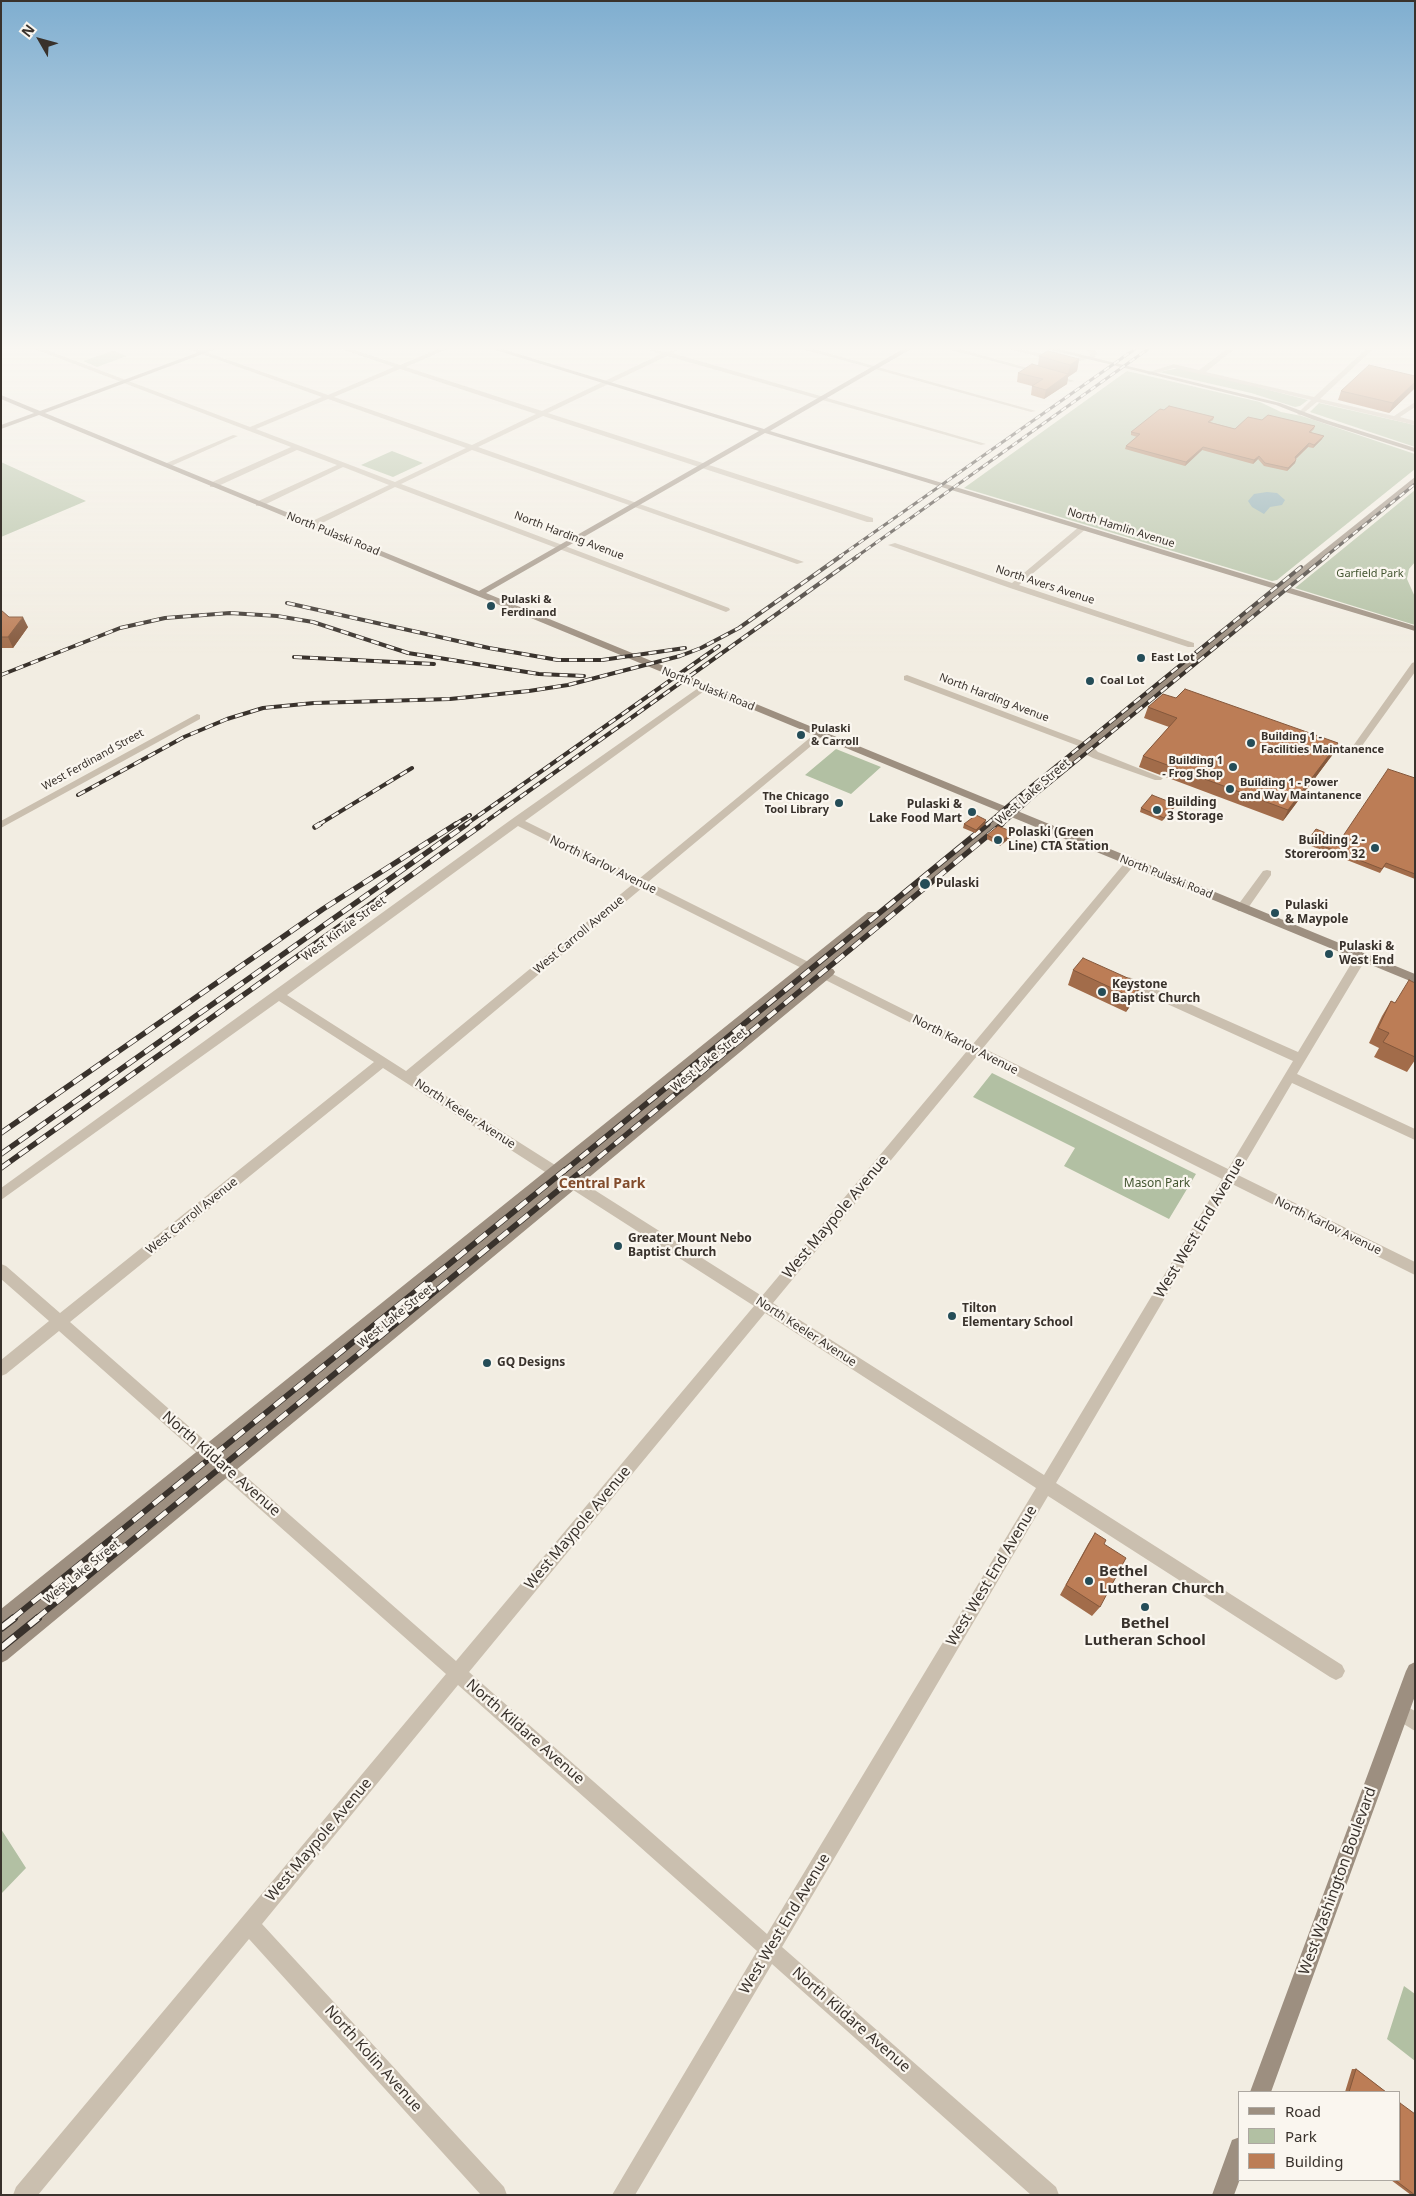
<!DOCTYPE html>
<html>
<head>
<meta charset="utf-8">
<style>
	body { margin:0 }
	#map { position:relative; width:1416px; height:2196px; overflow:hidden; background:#f2ede2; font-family:"Noto Sans",sans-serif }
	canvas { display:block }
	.frame { position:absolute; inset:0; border:2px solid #39322c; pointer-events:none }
	.legend { position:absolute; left:1238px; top:2091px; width:162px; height:90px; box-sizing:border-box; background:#faf6ef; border:1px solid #ada8a1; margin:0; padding:6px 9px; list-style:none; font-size:15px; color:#39322c }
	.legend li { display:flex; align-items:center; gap:10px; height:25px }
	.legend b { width:25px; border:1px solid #ada8a1 }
	.north { position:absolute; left:15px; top:15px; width:50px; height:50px; -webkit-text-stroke:4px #faf6ef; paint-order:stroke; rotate:308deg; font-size:14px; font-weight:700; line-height:20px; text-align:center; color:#39322c }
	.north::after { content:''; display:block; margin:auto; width:18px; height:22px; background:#39322c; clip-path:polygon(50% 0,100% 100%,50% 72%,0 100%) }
</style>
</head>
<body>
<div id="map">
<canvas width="1416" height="2196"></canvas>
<div class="frame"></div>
<ul class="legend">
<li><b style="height:6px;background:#9d8f80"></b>Road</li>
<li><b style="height:14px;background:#b2c0a3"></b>Park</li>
<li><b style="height:14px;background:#bc7d56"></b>Building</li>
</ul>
<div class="north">N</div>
</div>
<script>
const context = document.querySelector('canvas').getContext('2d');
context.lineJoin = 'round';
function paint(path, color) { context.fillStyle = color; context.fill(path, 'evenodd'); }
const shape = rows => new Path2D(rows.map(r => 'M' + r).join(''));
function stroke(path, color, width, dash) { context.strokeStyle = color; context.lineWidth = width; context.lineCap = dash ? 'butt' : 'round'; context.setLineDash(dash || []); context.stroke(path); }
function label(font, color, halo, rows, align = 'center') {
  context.font = font + ' "Noto Sans",sans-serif'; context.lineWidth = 4.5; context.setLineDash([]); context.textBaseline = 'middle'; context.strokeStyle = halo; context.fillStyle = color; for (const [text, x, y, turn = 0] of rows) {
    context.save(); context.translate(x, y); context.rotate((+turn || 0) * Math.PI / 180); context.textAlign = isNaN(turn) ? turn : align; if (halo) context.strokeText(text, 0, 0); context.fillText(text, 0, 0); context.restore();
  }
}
paint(shape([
	[113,351,127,356,97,367,83,361],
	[1179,368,1246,384,1308,400,1300,406,1295,407,1251,393,1159,372],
	[1127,371,1260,402,1281,412,1302,416,1415,454,1415,469,1277,580,1272,581,964,488],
	[1319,403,1415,425,1415,447,1310,412],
	[392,451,423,463,393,477,361,465],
	[1,462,86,501,1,537],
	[1415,490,1415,562,1409,569,1407,579,1415,597,1415,625,1295,588],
	[836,749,881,767,851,794,805,775],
	[992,1073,1196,1174,1169,1219,1064,1166,1075,1148,973,1097],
	[1,1829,26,1868,1,1894],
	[1404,1986,1415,1994,1415,2061,1387,2039]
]), '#b2c0a3');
paint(shape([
	[1267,492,1277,493,1285,500,1282,505,1270,507,1264,514,1252,507,1248,501,1254,494]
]), '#83a5ad');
paint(shape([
	[35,349,44,349,250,427,322,397,188,349,197,349,328,395,394,367,341,349,351,349,400,365,438,349,447,349,406,367,542,411,661,354,647,349,666,352,679,349,672,353,986,444,981,445,667,356,548,413,873,518,873,522,867,522,543,416,478,447,804,562,797,564,472,450,401,484,729,608,730,610,726,612,395,487,314,527,308,527,308,523,389,485,343,467,262,506,256,506,256,502,337,465,297,450,216,487,210,487,210,483,291,447,35,349],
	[400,369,536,414,472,445,334,397,400,369],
	[328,399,466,448,395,482,256,429,328,399],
	[802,349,813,349,1036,411,1031,412,802,349],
	[948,349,959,349,1075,381,1070,382,948,349],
	[1009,349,1020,349,1067,360,1086,356,1089,357,1091,353,1086,349,1093,349,1097,353,1093,360,1088,359,1067,364,1009,349],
	[1227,349,1234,349,1206,372,1314,397,1366,349,1373,349,1320,399,1394,416,1415,402,1415,407,1400,417,1415,421,1415,425,1317,402,1300,416,1297,414,1311,400,1174,368,1149,375,1146,373,1174,364,1199,370,1227,349],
	[233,435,238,436,169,467,162,465,233,435],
	[1080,526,1087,528,1019,585,1194,643,1194,647,1188,647,1010,588,888,545,895,543,1012,583,1080,526],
	[1415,662,1415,672,1359,750,1353,750,1353,746,1412,663,1415,662],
	[907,675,1090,744,1098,752,1163,778,1161,780,1155,780,1093,758,1085,754,1084,748,904,680,904,676,907,675],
	[704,684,707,685,707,689,525,821,640,878,817,732,823,732,823,736,648,882,973,1044,1127,860,1135,860,1135,864,983,1048,1228,1169,1293,1061,1121,983,1119,980,1121,977,1129,977,1298,1052,1357,954,1365,954,1367,957,1297,1074,1415,1129,1415,1140,1292,1083,1238,1175,1415,1262,1415,1275,1232,1184,1056,1483,1342,1665,1345,1671,1342,1677,1336,1680,1330,1677,1048,1496,782,1947,1056,2187,1059,2195,1031,2195,772,1964,635,2195,612,2195,757,1951,458,1685,262,1924,504,2187,507,2195,481,2195,249,1939,38,2195,13,2195,16,2187,446,1674,59,1331,6,1374,1,1376,1,1360,49,1321,1,1279,1,1264,6,1266,60,1313,374,1062,279,1001,1,1200,1,1188,512,819,704,684],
	[518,826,633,884,406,1071,287,995,518,826],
	[642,888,967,1051,762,1296,416,1077,642,888],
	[977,1056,1222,1179,1044,1475,773,1303,977,1056],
	[383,1068,754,1306,456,1661,70,1322,383,1068],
	[765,1313,1036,1488,767,1934,469,1672,765,1313],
	[197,714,200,715,200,719,1,828,1,821,197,714],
	[1267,870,1271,871,1271,875,1246,911,1238,911,1237,908,1238,905,1263,871,1267,870],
	[1400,1703,1415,1711,1415,1731,1394,1718,1391,1712,1394,1706,1400,1703]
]), '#cabfaf');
paint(shape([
	[207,349,216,349,45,413,479,591,759,431,492,349,502,349,764,429,903,349,911,349,770,431,1280,585,1415,477,1415,483,1287,587,1415,626,1415,631,1282,591,1015,810,1415,974,1415,983,1009,816,974,848,828,968,833,969,835,972,833,975,7,1660,1,1663,1,1609,868,912,876,912,877,916,966,844,1001,812,39,415,1,429,1,425,34,413,1,399,1,395,40,411,207,349],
	[765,433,1275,589,1007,807,486,593,765,433],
	[1047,349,1058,349,1280,403,1326,420,1415,448,1415,452,1314,420,1276,405,1047,349],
	[1415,1662,1415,1696,1271,2092,1250,2092,1406,1671,1409,1665,1415,1662],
	[1240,2137,1240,2179,1234,2195,1212,2195,1232,2140,1240,2137]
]), '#9d8f80');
const railFar4 = shape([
	[839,557,1135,349],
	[856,557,1148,349],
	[1325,557,1415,484]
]);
const railFar3 = shape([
	[287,603,489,648,558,660,602,660,685,648],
	[294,657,434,664],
	[1,675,120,628,165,618,230,613,277,616,313,622,408,653,539,674,584,676],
	[78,795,184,737,227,719,263,708,314,703,450,699,529,691,568,685,680,656,701,648,739,628,841,556],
	[318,825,412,768],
	[454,825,470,815],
	[465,825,719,646],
	[481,825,858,556],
	[986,825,1017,798,1301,567],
	[1001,825,1036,794,1327,556]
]);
const railFar2 = shape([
	[315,827,320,824],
	[1,1133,323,909,456,824],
	[1,1154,467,824],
	[1,1168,483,824],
	[563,1172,988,824],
	[581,1172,1002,824]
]);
const railFar1 = shape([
	[12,1619,565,1170],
	[36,1619,583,1170]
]);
const rail = shape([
	[1,1628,14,1618],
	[1,1648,38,1618]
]);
stroke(railFar4, '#39322c', 3);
stroke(railFar3, '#39322c', 4);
stroke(railFar2, '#39322c', 5.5);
stroke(railFar1, '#39322c', 6);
stroke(rail, '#39322c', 8);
stroke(railFar4, '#faf6ef', 2, [6]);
stroke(railFar3, '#faf6ef', 2.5, [8]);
stroke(railFar2, '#faf6ef', 4, [11]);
stroke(railFar1, '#faf6ef', 4.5, [13]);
stroke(rail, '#faf6ef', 5.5, [18]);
paint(shape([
	[1039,356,1079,359,1077,371,1068,377,1067,384,1044,399,1031,395,1032,386,1017,382,1018,373,1038,366],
	[1415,376,1415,388,1389,413,1338,400,1341,391],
	[1214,417,1213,420,1210,422,1235,429,1262,420,1315,426,1314,429,1311,432,1322,439,1313,448,1308,447,1296,459,1296,460,1295,463,1287,471,1264,466,1258,459,1253,464,1202,450,1185,466,1125,449,1126,446,1137,437,1131,435,1131,432],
	[1,610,9,617,28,627,13,648,1,648],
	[1148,707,1333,754,1283,821,1139,767,1143,756,1169,727,1144,718],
	[1415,778,1415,879,1384,867,1380,873,1306,844,1308,840,1341,839],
	[1175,804,1174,808,1162,821,1140,812,1141,808],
	[964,824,985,824,975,833,963,828],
	[1013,832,1012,836,1000,846,987,839,987,835],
	[1073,970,1141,984,1135,999,1126,1012,1068,985],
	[1415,983,1415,1060,1407,1072,1374,1057,1379,1048,1369,1043,1382,1016,1391,1001,1395,1003],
	[1095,1533,1104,1544,1100,1607,1092,1616,1060,1595,1088,1544],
	[1352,2069,1356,2069,1386,2092,1345,2092],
	[1391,2180,1400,2180,1415,2195,1411,2195]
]), '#a26c4a');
paint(shape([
	[1079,359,1077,371,1068,377,1067,384,1044,399,1046,390,1068,374,1070,365],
	[1415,382,1415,388,1389,413,1393,403],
	[1324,436,1322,439,1313,448,1314,445],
	[1309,443,1308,447,1293,461,1295,457],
	[1203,447,1202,450,1185,466,1186,462],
	[1259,456,1258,459,1253,464,1254,460],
	[1296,460,1295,463,1287,471,1288,468],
	[23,617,28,627,13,648,8,637],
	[1338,743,1333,754,1283,821,1288,810],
	[1175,804,1174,808,1162,821,1164,818],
	[986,820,985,824,975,833,976,830],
	[1013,832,1012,836,1000,846,1001,842],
	[1141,984,1135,999,1126,1012,1131,997]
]), '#84583c');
const building = shape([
	[1048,351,1079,359,1070,365,1039,356,1048,351],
	[1032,364,1068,374,1046,390,1032,386,1043,379,1018,373,1032,364],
	[1369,365,1415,376,1415,382,1393,403,1341,391,1369,365],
	[1169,406,1214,417,1208,422,1235,429,1248,417,1262,420,1268,415,1315,426,1309,432,1324,436,1314,445,1309,443,1295,457,1296,460,1288,468,1265,463,1259,456,1254,460,1203,447,1186,462,1126,446,1140,434,1131,432,1160,409,1164,410,1169,406],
	[1,610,9,617,23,617,8,637,1,637,1,610],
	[1185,689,1338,743,1288,810,1143,756,1177,718,1148,707,1163,694,1176,698,1185,689],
	[1388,769,1415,778,1415,874,1386,863,1382,869,1308,840,1316,829,1341,839,1388,769],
	[1152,795,1175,804,1164,818,1141,808,1152,795],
	[976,815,986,820,976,830,964,824,976,815],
	[998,826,1013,832,1001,842,987,835,998,826],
	[1083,958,1141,984,1131,997,1073,970,1083,958],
	[1409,980,1415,983,1415,1057,1383,1042,1389,1033,1378,1028,1391,1001,1395,1003,1409,980],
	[1095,1533,1106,1540,1104,1544,1126,1558,1100,1607,1066,1585,1095,1533],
	[1356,2069,1386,2092,1349,2092,1356,2069],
	[1400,2103,1415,2114,1415,2195,1395,2180,1400,2180,1400,2103]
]);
paint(building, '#bc7d56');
stroke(building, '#84583c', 1);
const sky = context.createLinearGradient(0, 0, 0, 657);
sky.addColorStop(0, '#7faed0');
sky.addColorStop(0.53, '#f9f7f2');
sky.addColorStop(1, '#f9f7f200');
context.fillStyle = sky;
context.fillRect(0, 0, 1416, 657);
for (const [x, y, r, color] of [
	[491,606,5,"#254d58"],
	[1141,658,5,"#254d58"],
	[1090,681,5,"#254d58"],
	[801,735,5,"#254d58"],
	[1251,743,5,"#254d58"],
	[1233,767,5,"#254d58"],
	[1230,789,5,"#254d58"],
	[839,803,5,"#254d58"],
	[1157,810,5,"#254d58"],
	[972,812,5,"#254d58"],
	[998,840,5,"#254d58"],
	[1375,848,5,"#254d58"],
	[925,884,6,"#254d58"],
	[1275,913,5,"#254d58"],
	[1329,954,5,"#254d58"],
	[1102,992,5,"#254d58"],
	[618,1246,5,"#254d58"],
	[952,1316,5,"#254d58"],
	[487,1363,5,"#254d58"],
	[1089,1581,5,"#254d58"],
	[1145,1607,5,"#254d58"]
]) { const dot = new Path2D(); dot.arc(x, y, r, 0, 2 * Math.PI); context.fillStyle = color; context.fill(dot); stroke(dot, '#faf6ef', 2); }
label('11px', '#39322c', '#faf6ef', [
	["North Hamlin Avenue",1121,528,17],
	["North Pulaski Road",333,534,22],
	["North Harding Avenue",569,536,21],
	["North Avers Avenue",1045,585,18],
	["North Pulaski Road",708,689,22],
	["North Harding Avenue",994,698,21],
	["West Ferdinand Street",93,760,-29],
	["North Pulaski Road",1166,877,22]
]);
label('11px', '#445632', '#faf6ef', [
	["Garfield Park",1370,574]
]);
label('bold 11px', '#39322c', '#faf6ef', [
	["Pulaski &",501,600],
	["Ferdinand",501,613],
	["East Lot",1151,658],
	["Coal Lot",1100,681],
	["Pulaski",811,729],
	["& Carroll",811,742],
	["Building 1 -",1261,737],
	["Facilities Maintanence",1261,750],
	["Building 1",1223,761,"right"],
	["- Frog Shop",1223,774,"right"],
	["Building 1 - Power",1240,783],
	["and Way Maintanence",1240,796],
	["The Chicago",829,797,"right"],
	["Tool Library",829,810,"right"]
], 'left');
label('12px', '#39322c', '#faf6ef', [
	["West Lake Street",1033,792,-41],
	["North Karlov Avenue",603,865,26],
	["West Kinzie Street",344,929,-36],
	["West Carroll Avenue",579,935,-40],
	["North Karlov Avenue",965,1045,27],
	["West Lake Street",709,1060,-39],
	["North Keeler Avenue",465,1114,33],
	["West Carroll Avenue",192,1216,-39],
	["North Karlov Avenue",1328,1226,26],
	["West Lake Street",396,1316,-39],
	["North Keeler Avenue",806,1332,33],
	["West Lake Street",82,1572,-39]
]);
label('bold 12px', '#39322c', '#faf6ef', [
	["Building",1167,803],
	["3 Storage",1167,817],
	["Pulaski &",962,805,"right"],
	["Lake Food Mart",962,819,"right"],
	["Polaski (Green",1008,833],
	["Line) CTA Station",1008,847],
	["Building 2 -",1365,841,"right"],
	["Storeroom 32",1365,855,"right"],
	["Pulaski",936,884],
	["Pulaski",1285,906],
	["& Maypole",1285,920],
	["Pulaski &",1339,947],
	["West End",1339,961],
	["Keystone",1112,985],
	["Baptist Church",1112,999],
	["Greater Mount Nebo",628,1239],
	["Baptist Church",628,1253],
	["Tilton",962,1309],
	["Elementary School",962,1323],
	["GQ Designs",497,1363]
], 'left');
label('12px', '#445632', '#faf6ef', [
	["Mason Park",1157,1184]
]);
label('bold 14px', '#824c2c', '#faf6ef', [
	["Central Park",602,1184]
]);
label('15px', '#39322c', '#faf6ef', [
	["West Maypole Avenue",836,1217,-50],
	["West West End Avenue",1200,1228,-59],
	["North Kildare Avenue",221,1464,41],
	["West Maypole Avenue",578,1528,-50],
	["West West End Avenue",992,1576,-59],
	["North Kildare Avenue",525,1732,41],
	["West Maypole Avenue",319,1840,-50],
	["West Washington Boulevard",1338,1881,-70],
	["West West End Avenue",785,1924,-59],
	["North Kildare Avenue",851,2020,41],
	["North Kolin Avenue",373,2059,48]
]);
label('bold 15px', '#39322c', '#faf6ef', [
	["Bethel",1099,1572],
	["Lutheran Church",1099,1589],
	["Bethel",1145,1624,"center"],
	["Lutheran School",1145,1641,"center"]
], 'left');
</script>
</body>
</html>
